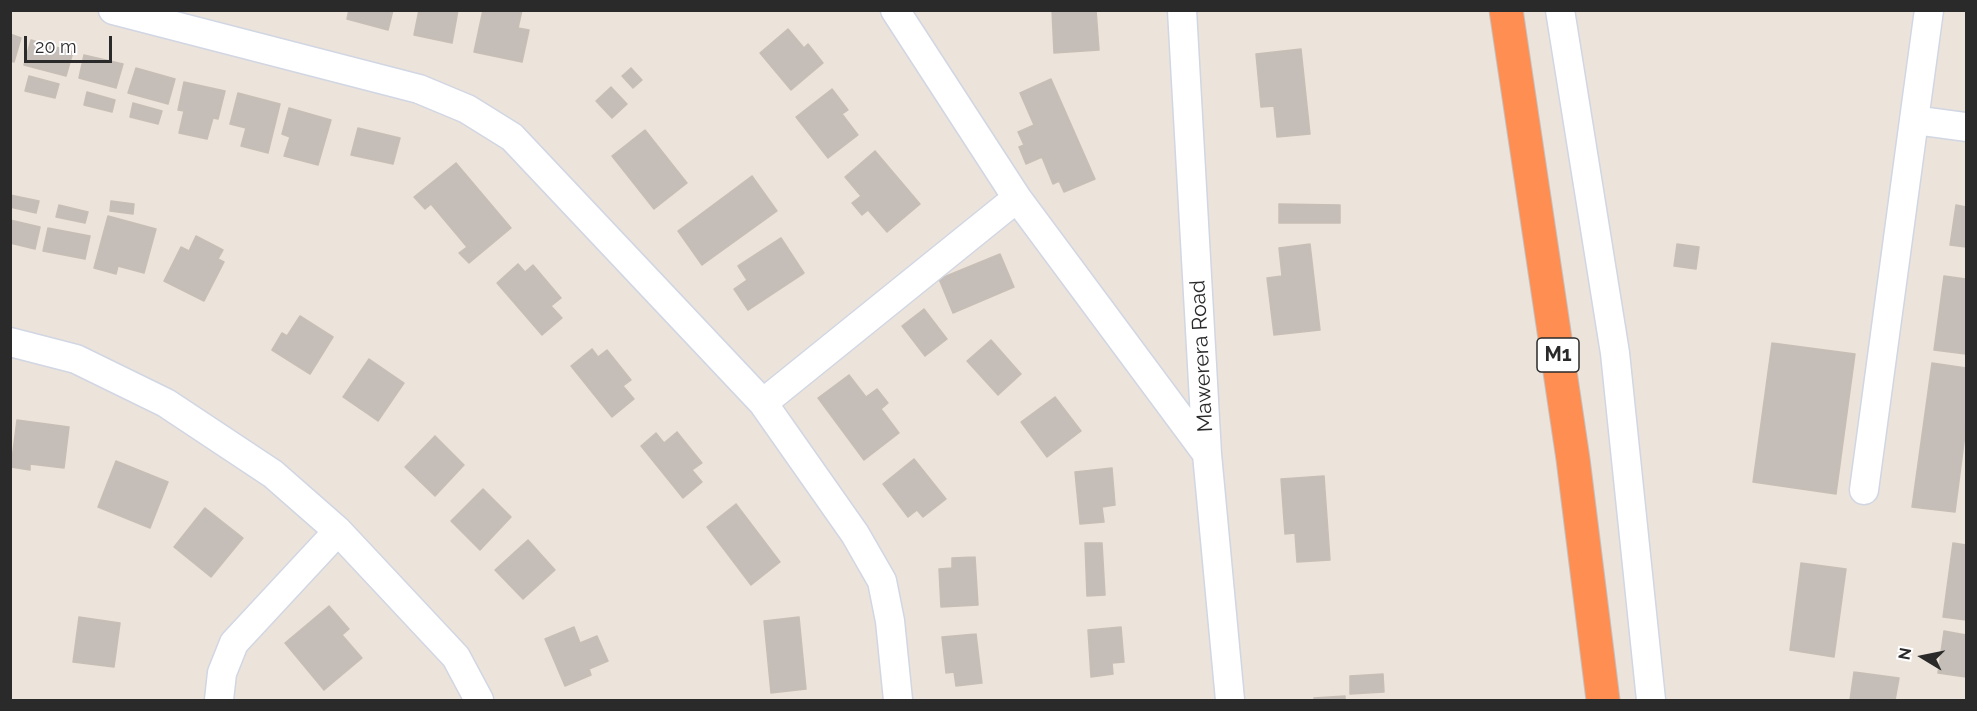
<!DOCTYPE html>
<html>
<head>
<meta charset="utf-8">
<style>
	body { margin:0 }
	#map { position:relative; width:1977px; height:711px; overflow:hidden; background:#ece3db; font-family:Raleway,sans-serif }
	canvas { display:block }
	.frame { position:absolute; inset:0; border:12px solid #2a2a2a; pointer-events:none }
	.north { position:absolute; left:1893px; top:627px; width:60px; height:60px; -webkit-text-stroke:4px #fff; paint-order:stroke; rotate:280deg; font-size:16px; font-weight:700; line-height:24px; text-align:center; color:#2a2a2a }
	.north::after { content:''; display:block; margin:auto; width:21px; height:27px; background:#2a2a2a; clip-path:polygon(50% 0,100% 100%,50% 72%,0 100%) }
	.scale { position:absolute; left:24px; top:36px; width:88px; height:27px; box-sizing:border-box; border:3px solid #2a2a2a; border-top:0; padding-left:8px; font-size:18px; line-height:21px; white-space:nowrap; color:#2a2a2a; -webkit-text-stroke:4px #fff; paint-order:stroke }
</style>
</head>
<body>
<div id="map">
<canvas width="1977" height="711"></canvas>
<div class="frame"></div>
<div class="north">N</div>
<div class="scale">20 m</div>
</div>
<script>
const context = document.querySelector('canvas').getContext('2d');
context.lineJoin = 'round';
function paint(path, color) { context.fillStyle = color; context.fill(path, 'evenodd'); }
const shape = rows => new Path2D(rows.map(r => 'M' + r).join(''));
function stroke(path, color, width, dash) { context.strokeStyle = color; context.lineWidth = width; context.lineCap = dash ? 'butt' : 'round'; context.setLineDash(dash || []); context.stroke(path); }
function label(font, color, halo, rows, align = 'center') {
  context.font = font + ' Raleway,sans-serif'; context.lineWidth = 5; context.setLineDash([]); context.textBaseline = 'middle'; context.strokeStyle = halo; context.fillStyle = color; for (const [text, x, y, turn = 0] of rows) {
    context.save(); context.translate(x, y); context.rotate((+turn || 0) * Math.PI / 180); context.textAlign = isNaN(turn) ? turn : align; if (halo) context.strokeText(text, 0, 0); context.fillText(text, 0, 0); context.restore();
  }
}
const building = shape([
	[349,10,393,10,388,30,347,19,349,10],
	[419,10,458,10,452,43,414,35,419,10],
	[483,10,522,10,518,28,529,30,522,62,474,52,483,10],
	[1052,10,1096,10,1099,50,1054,53,1052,10],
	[788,29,804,48,808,44,823,63,791,90,760,53,788,29],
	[10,34,21,38,14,62,10,61,10,34],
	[31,40,73,52,66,76,24,65,31,40],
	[1301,49,1310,134,1277,137,1274,106,1261,107,1256,54,1301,49],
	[84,55,123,64,116,88,79,78,84,55],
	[136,68,175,79,168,104,128,93,136,68],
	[631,68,642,80,633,88,622,76,631,68],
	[29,76,59,84,55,98,25,91,29,76],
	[1051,79,1095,179,1064,192,1059,181,1053,184,1042,157,1026,164,1019,147,1024,145,1018,132,1034,125,1020,93,1051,79],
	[184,82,225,91,218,119,213,118,207,139,179,133,184,111,178,110,184,82],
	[611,87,627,104,612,118,596,101,611,87],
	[832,89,848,110,842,114,858,135,828,158,796,117,832,89],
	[87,92,115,100,112,112,84,105,87,92],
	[238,93,280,104,268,153,241,146,246,128,230,124,238,93],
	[133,103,162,111,158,124,130,117,133,103],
	[289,108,331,120,318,165,284,156,290,137,282,134,289,108],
	[358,128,400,138,393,164,351,155,358,128],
	[645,130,687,183,654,209,612,156,645,130],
	[875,151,920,204,887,232,868,210,862,215,852,203,861,196,845,177,875,151],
	[456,163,511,228,469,263,459,253,467,247,431,204,425,209,414,197,456,163],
	[752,176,777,211,702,265,678,231,752,176],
	[10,195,39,201,36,213,10,207,10,195],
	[111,201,134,204,133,214,110,211,111,201],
	[1279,204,1340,205,1340,223,1279,223,1279,204],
	[59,205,88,212,85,223,56,217,59,205],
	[1956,205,1966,207,1966,247,1950,245,1956,205],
	[108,216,156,229,144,273,118,266,116,274,94,268,108,216],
	[10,220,40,227,35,249,10,243,10,220],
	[48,228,90,236,85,259,43,251,48,228],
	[196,236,223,250,218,259,224,262,204,301,164,281,181,247,189,251,196,236],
	[781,238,804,273,748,310,734,289,747,280,738,266,781,238],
	[1310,244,1320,330,1274,335,1267,278,1282,276,1279,248,1310,244],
	[1677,244,1699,247,1696,269,1674,266,1677,244],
	[1000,254,1014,287,953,313,939,279,1000,254],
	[518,264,525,272,533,265,561,298,551,306,562,318,542,335,497,283,518,264],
	[1944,276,1966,279,1966,354,1934,350,1944,276],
	[924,309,947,339,925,356,902,326,924,309],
	[300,316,333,337,310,374,272,350,282,333,287,336,300,316],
	[991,340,1021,374,998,395,967,361,991,340],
	[1772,343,1855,354,1836,494,1753,482,1772,343],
	[592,349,598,357,607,350,631,380,623,386,634,399,612,417,571,366,592,349],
	[369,359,404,383,378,421,343,397,369,359],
	[1932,363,1966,368,1966,427,1955,512,1912,507,1932,363],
	[849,375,866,397,877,389,888,403,881,409,899,433,864,460,818,398,849,375],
	[1055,397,1081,431,1047,457,1021,422,1055,397],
	[17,420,69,427,64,468,30,464,30,470,11,467,17,420],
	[677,432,702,463,692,470,702,482,683,498,641,446,656,433,664,443,677,432],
	[435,436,464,465,435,496,405,467,435,436],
	[914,459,946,499,923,517,917,510,908,517,883,484,914,459],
	[116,461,168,482,150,528,98,507,116,461],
	[1112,468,1115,505,1102,507,1104,522,1080,524,1075,472,1112,468],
	[1324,476,1330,560,1297,562,1295,533,1285,534,1281,479,1324,476],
	[483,489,511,517,480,550,451,521,483,489],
	[736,504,780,562,751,585,707,527,736,504],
	[205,508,243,538,211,577,174,547,205,508],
	[528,540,555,570,523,599,495,570,528,540],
	[1085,543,1102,543,1105,595,1087,596,1085,543],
	[1953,543,1966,545,1966,620,1943,617,1953,543],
	[975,557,978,605,941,607,939,569,952,568,952,558,975,557],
	[1801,563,1846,569,1834,657,1790,650,1801,563],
	[329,606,349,629,342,635,362,658,324,690,285,643,329,606],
	[79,617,120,623,114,667,73,662,79,617],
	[799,617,806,689,771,693,764,621,799,617],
	[574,627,580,643,597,636,608,661,589,669,591,675,565,686,545,639,574,627],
	[1121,627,1124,662,1112,663,1113,674,1091,677,1088,630,1121,627],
	[1944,631,1966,635,1966,677,1938,673,1944,631],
	[976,634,982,683,956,686,954,672,946,673,942,637,976,634],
	[1854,672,1899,678,1895,700,1850,700,1854,672],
	[1383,674,1384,692,1350,694,1350,676,1383,674],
	[1345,696,1345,700,1314,700,1314,698,1345,696]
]);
paint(building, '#c4bdb8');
stroke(building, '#c7bfb5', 1.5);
const minor = shape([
	[113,10,419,89,467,109,512,137,763,403,855,534,882,581,890,621,898,700],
	[895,10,1017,198,1207,454],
	[1182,10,1207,454,1230,700],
	[1560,10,1615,353,1651,700],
	[1929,10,1914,120,1966,127],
	[10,342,76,359,166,403,273,474,338,531,456,657,479,700],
	[763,403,1017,198],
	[1864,490,1914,120],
	[219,700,222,673,234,643,338,531]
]);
const highway = shape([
	[1506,10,1573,459,1603,700]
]);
stroke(minor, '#d1d6e3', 31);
stroke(highway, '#c3c3c3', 35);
stroke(minor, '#fff', 28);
stroke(highway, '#ff8e53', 33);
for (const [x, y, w] of [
	[1558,355,42]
]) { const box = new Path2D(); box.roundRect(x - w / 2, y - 17, w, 34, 4.5); context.fillStyle = '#fff'; context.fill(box); stroke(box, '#2a2a2a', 1.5); }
label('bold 20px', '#2a2a2a', null, [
	["M1",1558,355]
]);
label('21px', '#2a2a2a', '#fff', [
	["Mawerera Road",1202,356,-93]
]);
</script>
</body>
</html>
